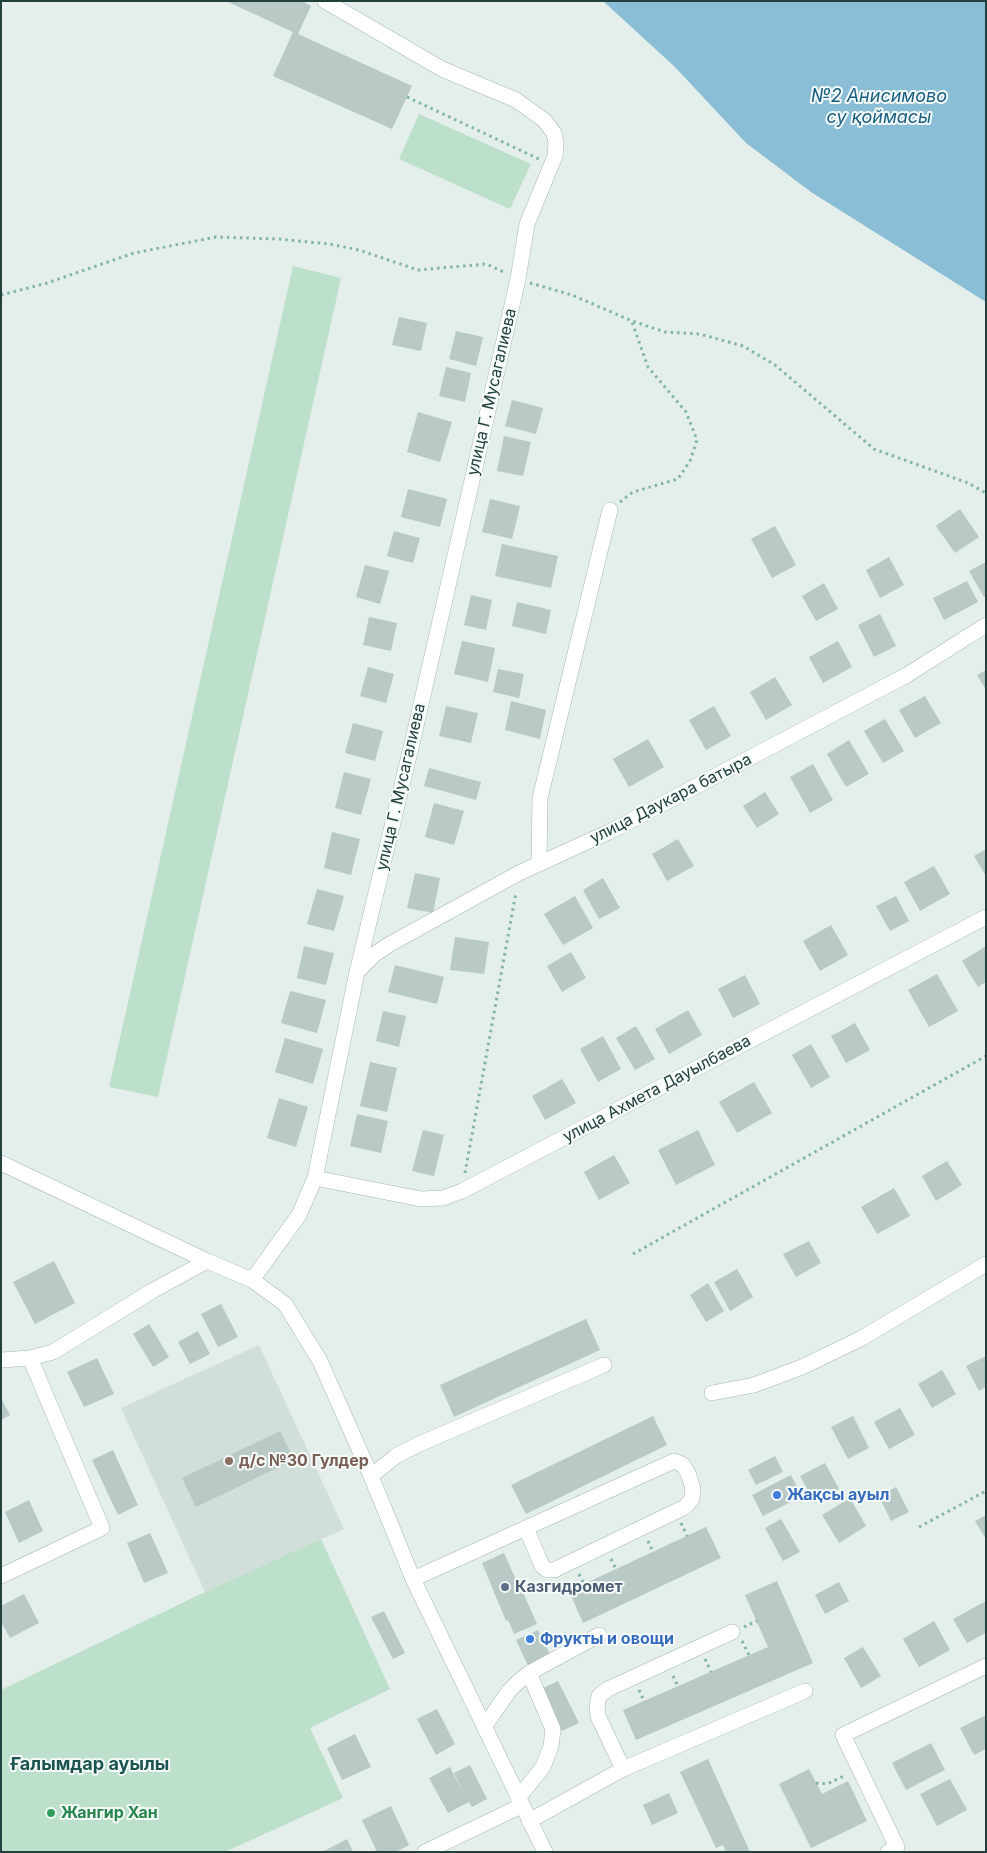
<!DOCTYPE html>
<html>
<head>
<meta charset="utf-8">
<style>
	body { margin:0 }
	#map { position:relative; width:987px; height:1853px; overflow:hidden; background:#e4eeeb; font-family:Inter,sans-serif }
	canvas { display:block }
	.frame { position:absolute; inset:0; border:2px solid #22413e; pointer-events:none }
</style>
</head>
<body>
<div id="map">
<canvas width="987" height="1853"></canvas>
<div class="frame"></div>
</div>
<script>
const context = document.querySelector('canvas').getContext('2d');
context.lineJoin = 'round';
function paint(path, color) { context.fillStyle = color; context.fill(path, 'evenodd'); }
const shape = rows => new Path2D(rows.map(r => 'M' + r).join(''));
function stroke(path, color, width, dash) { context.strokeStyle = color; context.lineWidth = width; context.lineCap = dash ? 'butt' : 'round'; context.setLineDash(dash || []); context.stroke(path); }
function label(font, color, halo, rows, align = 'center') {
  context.font = font + ' Inter,sans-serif'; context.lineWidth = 4; context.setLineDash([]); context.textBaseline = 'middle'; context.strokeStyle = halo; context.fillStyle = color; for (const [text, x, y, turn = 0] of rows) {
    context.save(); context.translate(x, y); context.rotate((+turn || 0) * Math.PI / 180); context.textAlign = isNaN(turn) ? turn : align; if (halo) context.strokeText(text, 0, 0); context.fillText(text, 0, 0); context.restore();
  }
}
paint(shape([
	[259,1345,344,1529,205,1592,121,1408]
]), '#d2deda');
paint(shape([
	[419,114,531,164,510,209,399,159],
	[293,266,341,278,158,1097,109,1087],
	[321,1539,390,1689,310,1728,343,1798,225,1852,1,1852,1,1690,205,1592]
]), '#bce0cb');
paint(shape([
	[603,1,986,1,986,302,811,192,746,143,675,67]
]), '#89bed6');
paint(shape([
	[226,1,302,1,311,6,298,34,412,86,392,129,273,76,293,32],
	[399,317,427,323,421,351,392,345],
	[456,331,483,337,476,366,449,359],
	[446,367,471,373,465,402,439,396],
	[512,400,543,408,536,434,505,426],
	[418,412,452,422,440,462,407,452],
	[504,436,531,442,523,476,497,471],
	[408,489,447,499,440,527,401,517],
	[490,499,520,506,512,539,482,532],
	[960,509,979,537,955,553,936,526],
	[775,526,796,565,772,578,751,539],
	[394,531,420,538,413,563,387,556],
	[502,544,558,556,551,588,495,576],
	[889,557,904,585,880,598,866,570],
	[986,562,986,596,984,597,969,571],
	[365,565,389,571,380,604,356,597],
	[967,581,978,602,944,620,933,598],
	[824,583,838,609,816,621,802,596],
	[471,595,492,600,486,630,464,625],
	[517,602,551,610,546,634,512,626],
	[880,614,896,646,874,657,858,625],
	[369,617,397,623,391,651,363,645],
	[462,641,495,648,488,682,454,674],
	[838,641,852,667,823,683,809,657],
	[368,667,394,674,386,703,360,696],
	[498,669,524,674,519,698,493,692],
	[986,670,986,690,977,675],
	[775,677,792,705,766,720,750,692],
	[925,696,941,723,915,738,899,710],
	[511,701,546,710,540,739,505,730],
	[446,706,478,713,471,743,439,736],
	[714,706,731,736,706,750,689,720],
	[885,719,904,751,883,763,864,731],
	[353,723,383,731,375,761,345,753],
	[648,739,664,767,629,787,613,759],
	[849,740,869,774,846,787,827,754],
	[813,764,833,800,810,813,790,777],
	[429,768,481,782,476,800,424,786],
	[344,772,371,779,361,815,335,808],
	[765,792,779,814,757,828,743,806],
	[434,803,464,811,454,845,425,837],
	[332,832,360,839,351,875,324,868],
	[678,839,694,866,667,881,652,854],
	[986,849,986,876,974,856],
	[934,866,950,894,920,911,904,882],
	[415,873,440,878,433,913,407,908],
	[603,878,620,908,599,919,583,890],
	[317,889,344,896,334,931,307,924],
	[575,896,593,928,563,945,544,914],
	[896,896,909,921,890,931,876,906],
	[831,925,848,955,820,971,803,941],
	[455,937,489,942,484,974,450,970],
	[304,946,334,953,326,985,297,978],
	[986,946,986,982,978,987,962,961],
	[571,952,586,978,562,992,547,966],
	[395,965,444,977,437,1004,388,992],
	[937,974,958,1011,929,1027,908,990],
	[745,975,760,1004,733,1018,718,989],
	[290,991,326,1000,317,1033,281,1023],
	[688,1010,702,1035,669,1054,655,1029],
	[383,1011,406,1016,399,1047,376,1041],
	[855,1023,870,1050,846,1063,831,1036],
	[636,1026,655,1059,635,1070,616,1038],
	[603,1036,621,1069,598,1082,580,1049],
	[285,1038,323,1049,313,1084,275,1072],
	[811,1044,830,1077,811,1088,792,1055],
	[370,1062,397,1068,387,1112,360,1106],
	[562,1079,576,1103,545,1120,532,1096],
	[754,1082,772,1113,737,1133,719,1102],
	[279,1098,308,1107,296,1147,267,1138],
	[357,1114,388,1121,381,1153,350,1146],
	[423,1130,444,1135,434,1176,412,1171],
	[698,1130,715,1165,676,1185,658,1150],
	[614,1155,630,1183,599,1200,584,1172],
	[947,1161,962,1185,936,1201,922,1176],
	[894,1188,910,1216,877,1234,861,1207],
	[809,1241,821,1263,796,1277,783,1254],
	[54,1261,75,1303,35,1324,13,1282],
	[737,1269,753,1297,730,1311,714,1282],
	[708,1283,724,1311,706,1322,690,1295],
	[221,1304,238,1337,218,1347,201,1314],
	[586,1319,600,1350,454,1417,440,1385],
	[149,1324,169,1357,153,1367,133,1334],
	[198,1331,210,1354,190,1364,178,1342],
	[986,1356,986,1387,979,1391,966,1366],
	[97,1358,114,1394,84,1407,67,1372],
	[942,1370,956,1394,932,1408,918,1384],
	[1,1398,10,1415,1,1420],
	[900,1408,915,1435,889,1449,874,1422],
	[653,1416,667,1445,526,1514,511,1485],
	[853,1416,869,1448,848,1459,831,1427],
	[280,1431,294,1460,196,1507,182,1478],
	[113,1450,138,1505,118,1515,92,1460],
	[775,1456,783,1472,756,1485,748,1470],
	[825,1463,839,1489,815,1503,800,1476],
	[791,1475,802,1496,763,1516,752,1495],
	[896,1487,909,1512,891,1521,879,1496],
	[850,1498,866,1526,839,1543,822,1515],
	[29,1500,43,1531,19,1543,5,1512],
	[986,1515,986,1539,975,1521],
	[781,1519,800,1552,783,1561,765,1528],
	[706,1527,721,1558,583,1623,569,1591],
	[150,1533,168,1573,144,1583,127,1543],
	[504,1553,517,1582,518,1581,537,1624,514,1634,508,1620,506,1621,482,1563],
	[777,1581,813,1663,636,1740,623,1710,768,1647,745,1595],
	[839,1582,849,1601,825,1614,815,1595],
	[24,1594,39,1623,10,1638,1,1622,1,1606],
	[986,1601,986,1633,967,1643,953,1619],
	[384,1611,405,1653,393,1659,371,1617],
	[934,1621,950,1650,919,1667,903,1639],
	[538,1630,552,1658,529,1668,516,1640],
	[863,1647,881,1676,861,1688,844,1658],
	[558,1681,579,1723,562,1731,541,1689],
	[437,1709,455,1744,436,1755,417,1719],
	[986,1715,986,1749,974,1755,960,1728],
	[355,1734,371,1767,342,1780,327,1748],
	[931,1743,945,1770,906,1790,892,1763],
	[708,1759,750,1852,726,1852,723,1845,716,1848,680,1772],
	[470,1765,487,1799,472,1807,469,1802,448,1813,429,1778,450,1767,465,1797,454,1773],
	[809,1769,822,1794,848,1781,867,1821,811,1848,779,1784],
	[950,1779,967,1810,937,1826,920,1794],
	[669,1793,678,1813,652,1825,643,1805],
	[391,1806,409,1845,396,1852,377,1852,362,1820],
	[347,1839,353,1852,322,1852]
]), '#b9c9c5');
const minor = shape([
	[539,864,540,798,610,510],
	[357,972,375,954,390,944,519,873,613,830,907,675,986,625],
	[1,1163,207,1261,252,1280,285,1304,320,1361,371,1476,413,1579,545,1852],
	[315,1178,421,1199,443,1198,462,1191,986,917],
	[252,1280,299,1215,315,1178,357,972,414,735,518,279,527,224,555,156,556,143,554,133,544,120,516,100,442,69,325,1],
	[1,1360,30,1358,53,1352,152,1291,207,1261],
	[712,1393,754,1385,802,1367,862,1338,986,1264],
	[371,1476,396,1456,417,1445,604,1365],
	[1,1576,102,1528,30,1358],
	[413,1579,674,1461,682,1464,688,1473,693,1489,692,1499,685,1507,554,1570,547,1570,542,1566,526,1528],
	[484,1727,509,1691,518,1682,529,1673,599,1635],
	[623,1769,598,1716,597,1706,599,1696,608,1689,732,1632],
	[518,1798,543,1767,551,1746,553,1729,529,1673],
	[529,1821,623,1769,805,1691],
	[425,1852,521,1806],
	[888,1852,897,1847,843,1735,986,1666]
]);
stroke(minor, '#a6b7b4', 16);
stroke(shape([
	[407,97,539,159],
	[530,283,572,295,632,321,665,332,700,334,743,346,775,365,874,449,968,483,986,493],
	[1,295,47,283,134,253,216,237,279,239,329,244,359,250,418,270,486,264,506,273],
	[620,502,633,492,678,479,690,461,697,440,686,412,648,367,632,322],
	[465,1173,516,892],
	[633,1254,986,1056],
	[681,1523,687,1536],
	[919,1527,986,1491],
	[648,1541,653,1552],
	[611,1559,616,1569],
	[579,1574,584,1584],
	[744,1627,757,1621],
	[742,1641,749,1655],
	[705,1659,711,1672],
	[673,1676,678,1686],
	[639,1690,644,1701],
	[816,1783,827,1784,846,1775]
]), '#82b4ac', 3, [2.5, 4]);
stroke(minor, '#fff', 15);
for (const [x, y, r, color] of [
	[229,1461,5,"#8d6e63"],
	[777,1495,5,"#3f7fe0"],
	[505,1587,5,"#5c6f8a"],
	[530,1639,5,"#3f7fe0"],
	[51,1813,5,"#2e9e5b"]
]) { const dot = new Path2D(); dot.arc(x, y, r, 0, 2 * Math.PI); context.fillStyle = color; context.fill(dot); stroke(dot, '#f5faf8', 2); }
label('16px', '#22413e', '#f5faf8', [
	["улица Г. Мусагалиева",492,392,-77],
	["улица Г. Мусагалиева",401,787,-77],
	["улица Даукара батыра",671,799,-27],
	["улица Ахмета Дауылбаева",657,1089,-28]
]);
label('bold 16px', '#785e54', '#f5faf8', [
	["д/с №30 Гулдер",239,1461]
], 'left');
label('bold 16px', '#366cbe', '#f5faf8', [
	["Жақсы ауыл",787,1495],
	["Фрукты и овощи",540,1639]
], 'left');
label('bold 16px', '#4e5e75', '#f5faf8', [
	["Казгидромет",515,1587]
], 'left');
label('bold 16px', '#27864d', '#f5faf8', [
	["Жангир Хан",61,1813]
], 'left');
label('italic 18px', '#185f81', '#f5faf8', [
	["№2 Анисимово",879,97],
	["су қоймасы",879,118]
]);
label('bold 18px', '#1c5550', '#f5faf8', [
	["Ғалымдар ауылы",90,1765]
]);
</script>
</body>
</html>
